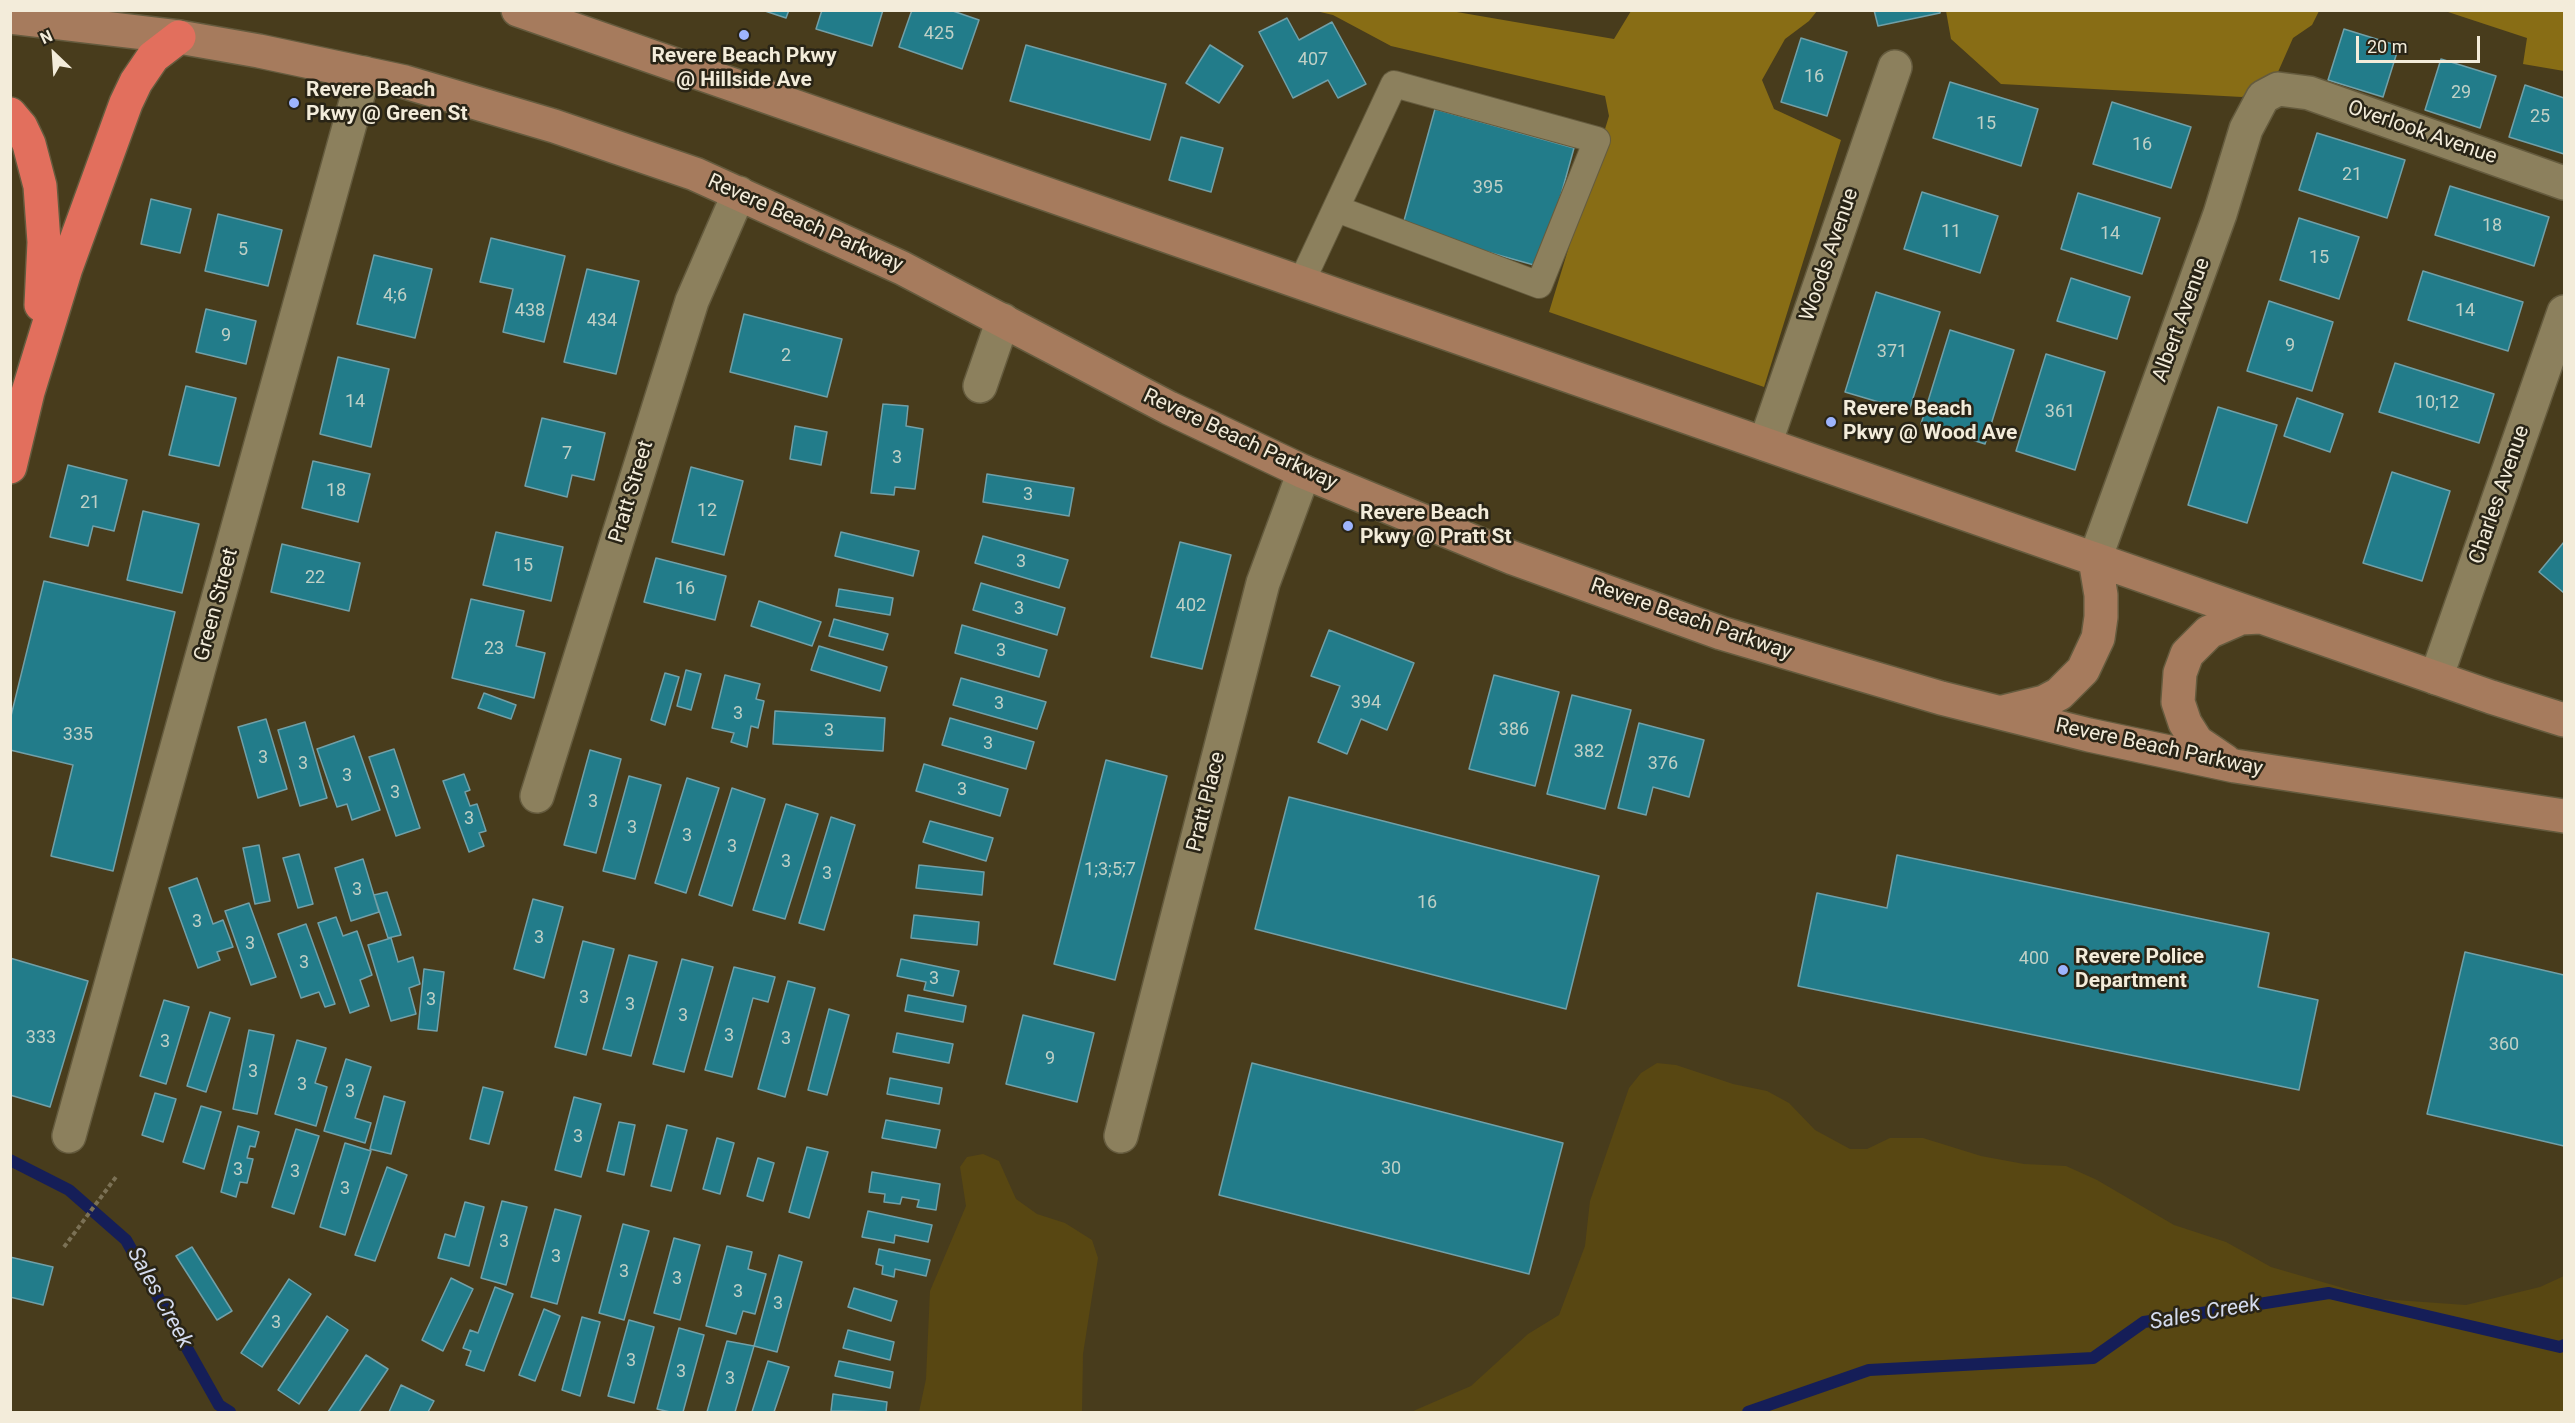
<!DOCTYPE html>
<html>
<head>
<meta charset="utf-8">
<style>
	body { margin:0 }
	#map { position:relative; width:2575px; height:1423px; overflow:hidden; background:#483c1c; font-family:Roboto,sans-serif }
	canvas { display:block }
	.frame { position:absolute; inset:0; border:12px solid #f3ecda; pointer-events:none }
	.north { position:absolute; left:24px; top:24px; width:60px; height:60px; -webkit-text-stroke:4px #292416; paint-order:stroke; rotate:335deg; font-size:16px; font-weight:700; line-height:24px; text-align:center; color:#f3ecda }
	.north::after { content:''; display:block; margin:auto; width:21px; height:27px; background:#f3ecda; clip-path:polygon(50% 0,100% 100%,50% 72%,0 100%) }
	.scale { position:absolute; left:2356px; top:36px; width:124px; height:27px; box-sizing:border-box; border:3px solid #f3ecda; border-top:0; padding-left:8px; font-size:18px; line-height:21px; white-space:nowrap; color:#f3ecda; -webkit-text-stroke:4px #292416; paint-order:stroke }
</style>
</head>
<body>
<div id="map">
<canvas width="2575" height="1423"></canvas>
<div class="frame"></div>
<div class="north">N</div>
<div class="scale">20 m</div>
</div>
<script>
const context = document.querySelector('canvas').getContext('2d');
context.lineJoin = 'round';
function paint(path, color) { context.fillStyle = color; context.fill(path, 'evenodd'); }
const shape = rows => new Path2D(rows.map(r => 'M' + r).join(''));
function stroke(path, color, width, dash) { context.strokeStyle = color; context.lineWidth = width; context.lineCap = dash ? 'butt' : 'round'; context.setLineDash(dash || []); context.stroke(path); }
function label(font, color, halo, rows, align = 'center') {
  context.font = font + ' Roboto,sans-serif'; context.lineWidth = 5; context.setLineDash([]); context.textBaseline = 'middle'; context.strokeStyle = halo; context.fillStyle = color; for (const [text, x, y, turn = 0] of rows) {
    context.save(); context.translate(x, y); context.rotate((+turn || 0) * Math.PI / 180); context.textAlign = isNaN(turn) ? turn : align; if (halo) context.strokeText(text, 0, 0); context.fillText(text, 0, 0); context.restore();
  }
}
paint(shape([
	[1657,1063,1676,1065,1733,1084,1767,1091,1789,1103,1815,1130,1850,1149,1867,1149,1890,1138,1923,1138,1981,1156,2024,1164,2066,1166,2097,1180,2174,1225,2226,1242,2271,1267,2381,1299,2466,1305,2540,1287,2564,1276,2564,1412,1411,1412,1471,1386,1528,1334,1559,1315,1585,1246,1590,1201,1629,1088,1641,1073],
	[983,1154,999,1161,1016,1199,1037,1214,1065,1223,1092,1240,1098,1258,1083,1354,1082,1412,919,1412,926,1379,930,1291,966,1206,960,1167,967,1157]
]), '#584712');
paint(shape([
	[1316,11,1451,11,1614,39,1631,11,1817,11,1809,21,1785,39,1762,80,1774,109,1841,140,1764,387,1549,312,1609,116,1605,96,1391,46,1333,15],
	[1946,11,2319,11,2312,25,2293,38,2278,72,2242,97,2001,84,1951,39],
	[2445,11,2564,11,2564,71,2523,64,2527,38]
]), '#886d15');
stroke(shape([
	[10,1160,69,1190,126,1240,219,1405,230,1412],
	[1748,1412,1869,1370,2093,1358,2144,1322,2329,1293,2560,1347,2564,1345]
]), '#151e58', 12);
const building = shape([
	[762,10,789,10,786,18,762,10],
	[822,10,883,10,872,46,816,29,822,10],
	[912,10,950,10,979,20,962,69,899,47,912,10],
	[1874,10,1940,10,1940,13,1878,26,1874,10],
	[1287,18,1299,40,1332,22,1366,84,1338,98,1328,80,1293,98,1259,32,1287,18],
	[2344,29,2399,46,2383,97,2328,80,2344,29],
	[1801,38,1847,52,1827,116,1781,102,1801,38],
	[1026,45,1166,84,1150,140,1010,101,1026,45],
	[1210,45,1243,66,1219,103,1186,83,1210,45],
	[2441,59,2496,76,2480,128,2425,110,2441,59],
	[1950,82,2038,109,2021,166,1933,138,1950,82],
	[2525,85,2564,98,2564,154,2509,137,2525,85],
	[2112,102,2191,127,2171,188,2093,164,2112,102],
	[1435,109,1574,148,1541,267,1402,228,1435,109],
	[2317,133,2405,160,2387,218,2299,190,2317,133],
	[1181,137,1223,148,1211,192,1169,180,1181,137],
	[2450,186,2549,217,2534,266,2435,235,2450,186],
	[1922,192,1998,216,1980,273,1904,249,1922,192],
	[2078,193,2160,218,2142,274,2061,249,2078,193],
	[151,199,191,209,180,253,141,244,151,199],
	[218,214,282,230,268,286,205,271,218,214],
	[2299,218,2359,237,2339,299,2280,280,2299,218],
	[491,238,565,256,544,342,503,332,513,289,480,282,491,238],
	[374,255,432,269,415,338,357,324,374,255],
	[587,269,639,281,616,374,564,362,587,269],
	[2423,271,2523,302,2508,351,2408,320,2423,271],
	[2071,278,2130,297,2117,339,2057,321,2071,278],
	[1876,292,1940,312,1909,411,1845,392,1876,292],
	[2269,301,2333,322,2312,391,2247,371,2269,301],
	[206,309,256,321,246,364,196,352,206,309],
	[744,314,842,339,827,397,730,372,744,314],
	[1950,330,2014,350,1985,444,1921,424,1950,330],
	[2046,354,2105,372,2075,470,2016,451,2046,354],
	[338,357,389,369,371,447,320,434,338,357],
	[2395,363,2494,394,2479,443,2379,412,2395,363],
	[186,386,236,398,219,466,169,455,186,386],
	[2297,398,2343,414,2330,452,2284,436,2297,398],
	[883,404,908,406,906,426,923,429,915,489,895,487,894,495,871,493,883,404],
	[2218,407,2277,425,2247,523,2188,505,2218,407],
	[542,418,605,433,594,480,572,475,567,497,525,486,542,418],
	[795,426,827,432,821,465,790,459,795,426],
	[313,461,370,474,358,522,302,508,313,461],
	[68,465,127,480,114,531,93,526,88,546,50,537,68,465],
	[691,467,743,481,724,555,672,542,691,467],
	[2392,472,2450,491,2422,581,2363,563,2392,472],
	[987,474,1074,488,1069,516,983,502,987,474],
	[143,511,199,524,182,593,127,580,143,511],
	[496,532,563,547,551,601,483,585,496,532],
	[841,532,919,551,913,576,835,556,841,532],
	[983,536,1068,560,1059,588,975,563,983,536],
	[1180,542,1231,555,1202,669,1151,657,1180,542],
	[2564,542,2564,593,2539,572,2564,542],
	[282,544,360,563,349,611,271,592,282,544],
	[656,558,726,576,715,620,644,602,656,558],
	[44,581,175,612,113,871,51,856,73,765,10,750,10,720,44,581],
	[981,583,1065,608,1057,635,973,610,981,583],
	[839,589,893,598,890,615,836,606,839,589],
	[471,599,524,611,516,646,545,653,534,698,452,678,471,599],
	[759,601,821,622,812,646,751,626,759,601],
	[834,619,888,634,883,650,829,636,834,619],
	[962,625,1047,650,1039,677,955,653,962,625],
	[1329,630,1414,663,1387,730,1361,719,1347,754,1318,742,1340,686,1311,676,1329,630],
	[819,646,887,667,880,691,811,670,819,646],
	[686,670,701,674,691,710,677,706,686,670],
	[665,673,679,677,665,725,651,720,665,673],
	[725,675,760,684,756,699,764,701,758,728,751,726,747,747,731,742,734,733,712,728,725,675],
	[1494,675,1559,692,1535,786,1469,769,1494,675],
	[961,678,1046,702,1037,729,953,705,961,678],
	[484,693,516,705,511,719,478,708,484,693],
	[1572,695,1631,710,1605,809,1547,794,1572,695],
	[775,711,885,718,883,751,773,744,775,711],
	[950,718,1034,742,1026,769,942,745,950,718],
	[266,719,287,789,258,798,238,727,266,719],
	[305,722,327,798,300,806,278,730,305,722],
	[1639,723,1704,740,1689,797,1653,787,1646,815,1618,808,1639,723],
	[354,736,380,810,352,820,347,804,337,807,317,749,354,736],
	[394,749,420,828,396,836,369,757,394,749],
	[590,750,621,759,596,853,564,845,590,750],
	[1106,760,1167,776,1115,980,1054,964,1106,760],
	[924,764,1008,789,1000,816,916,791,924,764],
	[464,774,470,790,465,792,470,806,477,804,486,831,479,833,484,846,469,852,443,781,464,774],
	[629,776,661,785,635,879,603,871,629,776],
	[687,778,719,788,686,893,655,883,687,778],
	[732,788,765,799,732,906,699,895,732,788],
	[1289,797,1599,876,1566,1009,1255,929,1289,797],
	[786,804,818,814,785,919,753,910,786,804],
	[831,817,855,825,824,930,799,923,831,817],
	[930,821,993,838,986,861,923,842,930,821],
	[259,845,270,901,255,904,243,848,259,845],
	[299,854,313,904,298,908,283,858,299,854],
	[1897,855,2269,933,2258,987,2318,1000,2299,1090,1798,986,1817,893,1887,908,1897,855],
	[363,859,379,912,351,921,335,868,363,859],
	[919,865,984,872,982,895,916,888,919,865],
	[197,878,213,924,223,920,233,947,217,952,220,960,198,968,169,888,197,878],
	[387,892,401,935,388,938,374,895,387,892],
	[533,899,563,907,544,978,514,969,533,899],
	[249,903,276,977,251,985,225,911,249,903],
	[914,915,979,922,977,945,911,938,914,915],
	[336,917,343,936,357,931,372,975,360,980,369,1006,350,1013,318,923,336,917],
	[306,924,335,1004,325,1007,319,992,301,998,278,934,306,924],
	[391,938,398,962,413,957,420,984,409,988,416,1014,391,1021,368,945,391,938],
	[583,941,614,949,586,1055,555,1047,583,941],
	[2465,952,2564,975,2564,1146,2427,1114,2465,952],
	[629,955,657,962,631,1056,603,1049,629,955],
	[10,958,88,981,50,1107,10,1095,10,958],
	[682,959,713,967,684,1072,653,1064,682,959],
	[901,959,959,971,953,996,924,990,926,982,897,976,901,959],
	[734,967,775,977,768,1002,753,998,732,1077,705,1070,734,967],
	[424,969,444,972,437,1031,418,1029,424,969],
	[788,981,815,988,785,1097,758,1089,788,981],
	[908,995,966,1006,963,1022,905,1011,908,995],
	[164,1000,189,1007,166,1084,140,1076,164,1000],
	[829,1009,849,1015,827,1095,808,1090,829,1009],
	[210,1012,230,1018,206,1092,187,1086,210,1012],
	[1023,1015,1094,1033,1077,1102,1006,1084,1023,1015],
	[249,1030,274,1035,257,1114,233,1109,249,1030],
	[897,1033,953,1044,949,1063,893,1052,897,1033],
	[297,1040,326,1048,315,1083,327,1087,316,1126,275,1114,297,1040],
	[346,1059,371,1067,355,1118,371,1123,365,1143,324,1131,346,1059],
	[1252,1063,1563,1143,1529,1274,1219,1195,1252,1063],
	[890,1078,942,1088,939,1104,887,1094,890,1078],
	[483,1087,503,1092,489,1144,470,1139,483,1087],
	[155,1093,176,1099,163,1142,142,1135,155,1093],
	[384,1096,405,1102,391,1154,370,1149,384,1096],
	[574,1097,601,1104,581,1177,555,1170,574,1097],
	[201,1106,221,1112,204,1169,183,1162,201,1106],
	[886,1120,940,1130,936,1148,882,1138,886,1120],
	[619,1122,635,1125,624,1175,607,1171,619,1122],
	[667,1125,687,1130,671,1191,651,1186,667,1125],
	[238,1126,259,1132,255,1147,250,1146,247,1158,253,1159,247,1183,240,1182,236,1197,221,1192,238,1126],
	[296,1129,319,1136,294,1214,272,1207,296,1129],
	[717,1138,734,1143,720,1194,703,1189,717,1138],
	[345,1143,371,1151,345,1235,320,1227,345,1143],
	[807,1147,828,1152,809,1218,789,1212,807,1147],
	[758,1158,774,1163,763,1201,747,1196,758,1158],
	[387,1167,407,1175,375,1261,355,1255,387,1167],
	[872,1172,940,1184,936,1210,917,1207,919,1200,902,1197,900,1204,884,1202,885,1194,869,1192,872,1172],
	[502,1201,527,1207,506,1285,481,1278,502,1201],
	[465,1202,484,1207,469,1266,438,1258,445,1234,455,1237,465,1202],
	[555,1209,581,1216,557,1304,531,1297,555,1209],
	[868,1211,932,1225,928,1242,895,1235,894,1243,862,1237,868,1211],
	[623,1224,649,1231,624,1320,599,1313,623,1224],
	[674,1238,700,1245,680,1320,654,1313,674,1238],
	[727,1246,752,1252,748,1269,766,1274,755,1314,743,1311,736,1334,706,1326,727,1246],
	[192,1247,232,1311,217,1320,176,1256,192,1247],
	[879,1249,930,1260,926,1276,895,1269,894,1277,882,1274,883,1266,876,1264,879,1249],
	[779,1255,802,1262,777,1352,754,1346,779,1255],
	[10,1257,53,1267,43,1305,10,1297,10,1257],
	[451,1278,473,1289,443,1351,422,1340,451,1278],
	[289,1279,311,1294,262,1367,241,1353,289,1279],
	[495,1287,513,1294,484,1371,466,1365,471,1351,463,1348,470,1330,478,1333,495,1287],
	[854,1288,897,1301,891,1321,848,1307,854,1288],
	[544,1309,560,1316,535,1381,519,1375,544,1309],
	[327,1316,348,1330,299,1404,278,1390,327,1316],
	[582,1317,600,1322,580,1396,562,1390,582,1317],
	[629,1320,654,1327,634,1403,608,1396,629,1320],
	[679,1328,704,1335,683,1412,670,1412,657,1409,679,1328],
	[848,1330,894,1342,890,1360,843,1348,848,1330],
	[727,1341,754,1346,735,1412,707,1412,727,1341],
	[366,1355,388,1369,359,1412,328,1412,366,1355],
	[768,1361,789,1367,774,1412,752,1412,768,1361],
	[839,1361,893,1372,890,1388,835,1376,839,1361],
	[401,1385,434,1401,428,1412,389,1412,401,1385],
	[833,1394,887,1402,886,1412,831,1411,833,1394]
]);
paint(building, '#227c8a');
stroke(building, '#71a0a8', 1.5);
const lane = shape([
	[1301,283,1394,84,1597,140,1539,285,1337,209]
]);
const street = shape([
	[980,386,1003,320],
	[1765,444,1895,67],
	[2095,559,2220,214,2246,129,2263,97,2278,89,2309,93,2564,183],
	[2436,678,2564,312],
	[537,796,692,301,739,193],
	[69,1136,364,73],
	[1121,1136,1263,583,1304,472]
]);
const secondary = shape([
	[518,10,2491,697,2564,720],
	[10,17,179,37,259,51,405,82,554,126,695,174,902,268,1169,408,1304,472,1513,558,1721,633,1941,698,2089,735,2235,766,2564,816],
	[2003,712,2044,702,2059,694,2083,670,2098,638,2101,617,2101,595,2095,559],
	[2225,761,2197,742,2185,723,2178,702,2180,673,2187,654,2209,632,2241,618,2260,617]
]);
const highway = shape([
	[10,114,21,127,29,144,40,186,44,242,41,305],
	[10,467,28,392,66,268,126,103,136,82,153,57,179,37]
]);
stroke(lane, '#655b3e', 28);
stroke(street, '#655b3e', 36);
stroke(secondary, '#655b3e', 36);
stroke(highway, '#655b3e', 36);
stroke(shape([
	[64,1247,116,1177]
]), '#7b7155', 4, [4.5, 3]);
stroke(lane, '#8c805d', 26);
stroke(street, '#8c805d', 33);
stroke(secondary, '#a67b5d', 33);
stroke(highway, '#e26f5d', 33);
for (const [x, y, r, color] of [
	[744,35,6,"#9db4fd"],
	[294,103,6,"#9db4fd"],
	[1831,422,6,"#9db4fd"],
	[1348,526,6,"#9db4fd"],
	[2063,970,6,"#9db4fd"]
]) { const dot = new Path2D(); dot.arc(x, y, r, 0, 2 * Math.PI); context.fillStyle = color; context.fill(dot); stroke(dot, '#292416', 2); }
label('18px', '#bfd0c6', null, [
	["425",939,34],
	["407",1313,60],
	["16",1814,77],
	["29",2461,93],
	["25",2540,117],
	["15",1986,124],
	["16",2142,145],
	["21",2352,175],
	["395",1488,188],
	["18",2492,226],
	["11",1951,232],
	["14",2110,234],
	["5",243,250],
	["15",2319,258],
	["4;6",395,296],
	["438",530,311],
	["14",2465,311],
	["434",602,321],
	["9",226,336],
	["9",2290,346],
	["371",1892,352],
	["2",786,356],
	["14",355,402],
	["10;12",2437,403],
	["361",2060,412],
	["7",567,454],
	["3",897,458],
	["18",336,491],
	["3",1028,495],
	["21",90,503],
	["12",707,511],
	["3",1021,562],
	["15",523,566],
	["22",315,578],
	["16",685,589],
	["402",1191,606],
	["3",1019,609],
	["23",494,649],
	["3",1001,651],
	["394",1366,703],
	["3",999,704],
	["3",738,714],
	["386",1514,730],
	["3",829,731],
	["335",78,735],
	["3",988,744],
	["382",1589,752],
	["3",263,758],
	["3",303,764],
	["376",1663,764],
	["3",347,776],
	["3",962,790],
	["3",395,793],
	["3",593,802],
	["3",469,819],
	["3",632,828],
	["3",687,836],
	["3",732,847],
	["3",786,862],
	["1;3;5;7",1110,870],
	["3",827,874],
	["3",357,890],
	["16",1427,903],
	["3",197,922],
	["3",539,938],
	["3",250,944],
	["400",2034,959],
	["3",304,963],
	["3",934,979],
	["3",584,998],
	["3",431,1000],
	["3",630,1005],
	["3",683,1016],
	["3",729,1036],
	["333",41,1038],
	["3",786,1039],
	["3",165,1042],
	["360",2504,1045],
	["9",1050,1059],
	["3",253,1072],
	["3",302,1085],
	["3",350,1092],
	["3",578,1137],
	["30",1391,1169],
	["3",238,1170],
	["3",295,1172],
	["3",345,1189],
	["3",504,1242],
	["3",556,1257],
	["3",624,1272],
	["3",677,1279],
	["3",738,1292],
	["3",778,1304],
	["3",276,1323],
	["3",631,1361],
	["3",681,1372],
	["3",730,1379]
]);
label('bold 21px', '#f3ecda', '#292416', [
	["Revere Beach Pkwy",744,57,"center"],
	["@ Hillside Ave",744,81,"center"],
	["Revere Beach",306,91],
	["Pkwy @ Green St",306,115],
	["Revere Beach",1843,410],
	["Pkwy @ Wood Ave",1843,434],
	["Revere Beach",1360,514],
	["Pkwy @ Pratt St",1360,538],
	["Revere Police",2075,958],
	["Department",2075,982]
], 'left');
label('21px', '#f3ecda', '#292416', [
	["Overlook Avenue",2422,133,19],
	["Revere Beach Parkway",805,224,24],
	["Woods Avenue",1830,255,-71],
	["Albert Avenue",2182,320,-70],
	["Revere Beach Parkway",1240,440,25],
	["Pratt Street",632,492,-73],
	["Charles Avenue",2500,495,-71],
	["Green Street",217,605,-75],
	["Revere Beach Parkway",1691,620,19],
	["Revere Beach Parkway",2159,748,12],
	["Pratt Place",1207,802,-76]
]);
label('italic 22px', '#d4dbee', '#292416', [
	["Sales Creek",159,1298,61],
	["Sales Creek",2205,1314,-10]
]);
</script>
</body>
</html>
